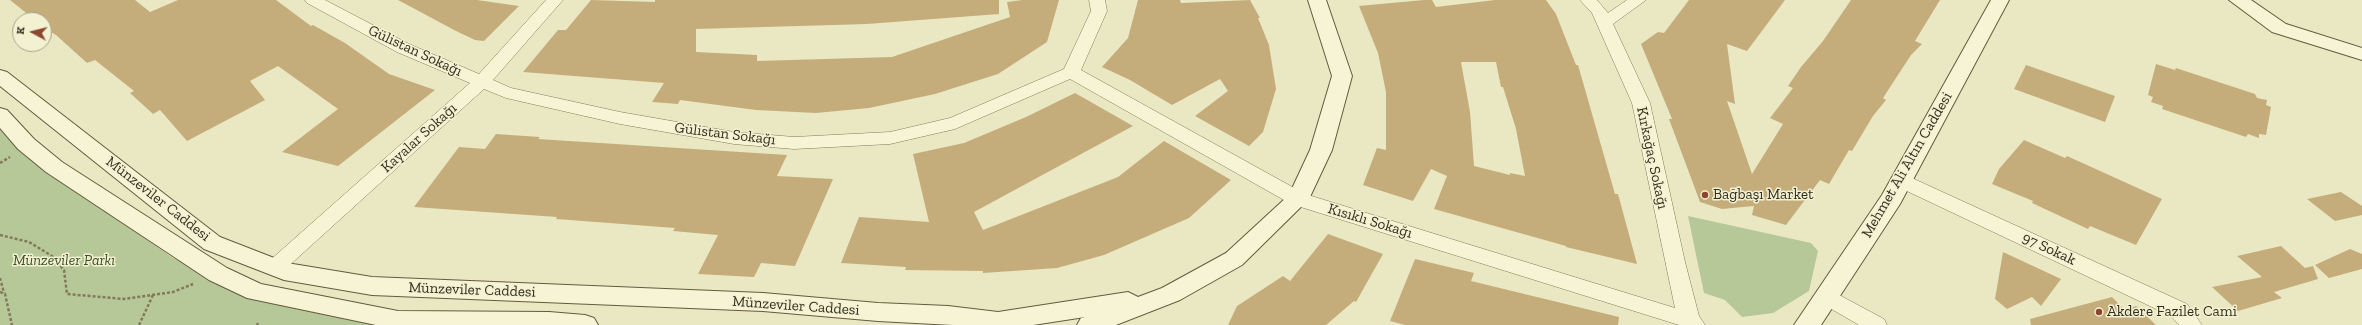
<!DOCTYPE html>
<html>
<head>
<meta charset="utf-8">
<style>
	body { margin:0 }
	#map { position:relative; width:2362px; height:325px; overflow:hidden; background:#eae8c3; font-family:"Zilla Slab",serif }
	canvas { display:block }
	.north { position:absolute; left:12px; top:12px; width:40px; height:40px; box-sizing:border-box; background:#f2f1d2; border:1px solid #a6a38a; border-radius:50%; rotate:277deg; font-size:11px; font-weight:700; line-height:16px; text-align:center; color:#342e1e }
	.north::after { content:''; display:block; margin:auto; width:14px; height:18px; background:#8d4730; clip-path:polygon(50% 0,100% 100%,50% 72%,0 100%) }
</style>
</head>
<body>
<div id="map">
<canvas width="2362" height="325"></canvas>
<div class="north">K</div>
</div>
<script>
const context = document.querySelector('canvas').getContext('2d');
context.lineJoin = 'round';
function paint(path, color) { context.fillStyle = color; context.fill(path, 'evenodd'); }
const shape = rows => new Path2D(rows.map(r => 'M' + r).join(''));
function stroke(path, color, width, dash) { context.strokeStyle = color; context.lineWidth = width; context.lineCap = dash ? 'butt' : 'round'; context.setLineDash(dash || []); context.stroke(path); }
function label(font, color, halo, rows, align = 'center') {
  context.font = font + ' "Zilla Slab",serif'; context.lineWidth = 3; context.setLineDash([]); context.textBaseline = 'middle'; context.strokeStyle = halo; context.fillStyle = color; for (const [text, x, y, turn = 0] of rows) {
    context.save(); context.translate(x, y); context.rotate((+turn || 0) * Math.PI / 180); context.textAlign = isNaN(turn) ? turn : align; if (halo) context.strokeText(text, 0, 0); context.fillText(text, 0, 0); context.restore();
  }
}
paint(shape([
	[0,126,39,165,173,258,253,298,408,325,0,325],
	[1688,216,1811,243,1818,251,1809,291,1773,313,1742,317,1725,300,1704,293]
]), '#b6c798');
paint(shape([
	[10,0,135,0,150,12,178,0,276,0,311,26,313,25,345,43,389,74,435,90,338,166,282,152,338,109,278,66,250,81,265,100,187,141,160,110,153,114,130,93,134,91,95,60,87,63,56,35,44,28,44,20,35,20],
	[398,0,477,0,519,6,484,41,475,40,456,31],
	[591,0,655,2,655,0,999,0,999,14,867,24,696,29,696,52,757,55,757,61,892,57,1010,17,1007,2,1022,0,1059,0,1047,42,998,74,935,94,869,108,816,113,756,110,680,100,678,104,652,102,664,83,523,72,558,30,566,30],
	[1138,0,1180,0,1181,3,1250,0,1260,18,1258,18,1269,45,1276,89,1263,132,1249,146,1195,116,1228,91,1220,79,1172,105,1130,80,1102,67,1128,38],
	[1424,0,1432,0,1436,7,1495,0,1546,0,1556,14,1576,65,1578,65,1615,194,1618,194,1637,264,1566,247,1566,246,1434,209,1447,176,1431,169,1413,201,1363,185,1377,148,1386,150,1386,92,1378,53,1359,6],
	[1461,62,1496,62,1501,87,1503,87,1516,129,1525,176,1510,173,1510,175,1474,166,1470,112],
	[1689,0,1785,0,1747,51,1727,44,1735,104,1727,101,1752,174,1783,124,1770,118,1793,88,1788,86,1801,67,1823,41,1851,0,1940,0,1915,41,1922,44,1911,55,1883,98,1886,100,1873,116,1852,151,1849,150,1829,184,1820,180,1786,225,1752,215,1754,206,1722,209,1700,202,1669,119,1672,119,1641,44,1658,32,1664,33],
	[2156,64,2175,70,2176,68,2255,94,2257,98,2267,100,2266,105,2271,107,2266,135,2259,134,2259,138,2248,134,2246,137,2162,109,2163,106,2151,102,2153,97,2148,95],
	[2026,65,2115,96,2105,122,2014,89],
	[1075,93,1133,126,974,212,983,230,1118,177,1164,141,1231,180,1189,218,1104,255,1057,268,983,273,983,271,905,270,906,267,841,263,859,217,929,222,913,154,964,143,1026,117],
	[496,134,540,137,538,139,787,155,777,176,833,179,795,266,761,263,754,277,698,274,718,235,673,231,675,228,556,219,557,217,414,207,459,147,485,149],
	[2024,140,2065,158,2067,156,2162,199,2136,245,2090,226,2088,229,2032,203,2033,201,1992,184,1999,169],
	[2341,192,2362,206,2362,215,2335,221,2307,199],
	[1328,234,1383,254,1356,302,1354,301,1326,325,1228,325,1237,306,1283,276,1290,281],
	[2281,246,2305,268,2313,266,2318,279,2274,292,2282,298,2238,311,2212,287,2262,277,2237,256],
	[2350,249,2362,254,2362,269,2329,278,2315,265],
	[2003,252,2061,279,2041,306,2032,297,2007,309,1995,299],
	[1415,259,1474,273,1471,281,1619,317,1618,325,1405,325,1390,321],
	[2112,297,2125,310,2136,306,2156,325,2031,325,2030,319]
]), '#c5ad7b');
const street = shape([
	[305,0,325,0,409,44,479,74,546,0,563,0,493,80,511,88,620,112,734,132,794,137,890,132,950,118,1064,69,1091,11,1089,0,1105,0,1107,11,1081,70,1305,194,1675,308,1632,103,1592,13,1580,0,1597,0,1608,13,1627,0,1646,0,1613,24,1650,103,1685,262,1699,316,1705,325,1679,325,1291,204,1070,79,955,129,890,144,794,149,734,144,620,124,506,98,484,89,282,272,275,275,268,272,265,267,268,262,470,83,397,52,307,3,305,0],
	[1901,173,2187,304,2202,325,2179,325,2171,316,1894,185,1891,180,1894,175,1901,173],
	[1828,289,1884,319,1887,325,1859,325,1821,303,1817,297,1821,291,1828,289]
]);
const secondary = shape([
	[1308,0,1326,0,1352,76,1332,150,1309,199,1242,265,1180,300,1116,325,1077,325,1081,318,1085,317,1033,325,953,325,878,321,763,311,372,295,284,280,204,249,0,86,0,70,7,72,220,237,287,263,372,277,763,293,878,303,948,306,998,312,1128,292,1138,297,1162,288,1226,253,1289,195,1310,150,1332,76,1308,0],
	[1991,0,2009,0,1900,204,1821,325,1794,325,1882,195,1991,0],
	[2229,0,2251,0,2286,24,2362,48,2362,60,2272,32,2229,0],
	[0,108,7,110,34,139,62,162,227,268,261,284,398,311,549,312,585,315,594,318,598,325,376,325,247,298,209,280,46,172,18,149,0,128,0,108]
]);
stroke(street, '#837a5b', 1);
stroke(secondary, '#645b3e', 2);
stroke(shape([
	[0,163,10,157],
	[0,235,29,242,52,256,64,270,67,294,124,299,173,292,193,284],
	[0,278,4,293],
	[0,292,5,294,12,325],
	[257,323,258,325],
	[139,325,153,295]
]), '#837a5b', 2.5, [3, 2]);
paint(street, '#f6f4d5');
paint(secondary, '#f6f4d5');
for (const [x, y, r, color] of [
	[1705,195,4,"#8d4730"],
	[2099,312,4,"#8d4730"]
]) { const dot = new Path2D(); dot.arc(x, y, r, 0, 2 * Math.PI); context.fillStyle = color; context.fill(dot); stroke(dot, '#f2f1d2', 1.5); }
label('15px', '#342e1e', '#f2f1d2', [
	["Gülistan Sokağı",415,51,25],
	["Gülistan Sokağı",725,134,7],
	["Kayalar Sokağı",419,138,-42],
	["Kırkağaç Sokağı",1652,158,78],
	["Mehmet Ali Altın Caddesi",1907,165,-60],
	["Münzeviler Caddesi",158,199,38],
	["Kısıklı Sokağı",1370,221,17],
	["97 Sokak",2049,249,25],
	["Münzeviler Caddesi",472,290,2],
	["Münzeviler Caddesi",796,306,4]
]);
label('15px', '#342e1e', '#f2f1d2', [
	["Bağbaşı Market",1713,195],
	["Akdere Fazilet Cami",2107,312]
], 'left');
label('italic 15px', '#3a4e26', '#f2f1d2', [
	["Münzeviler Parkı",64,261]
]);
</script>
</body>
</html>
